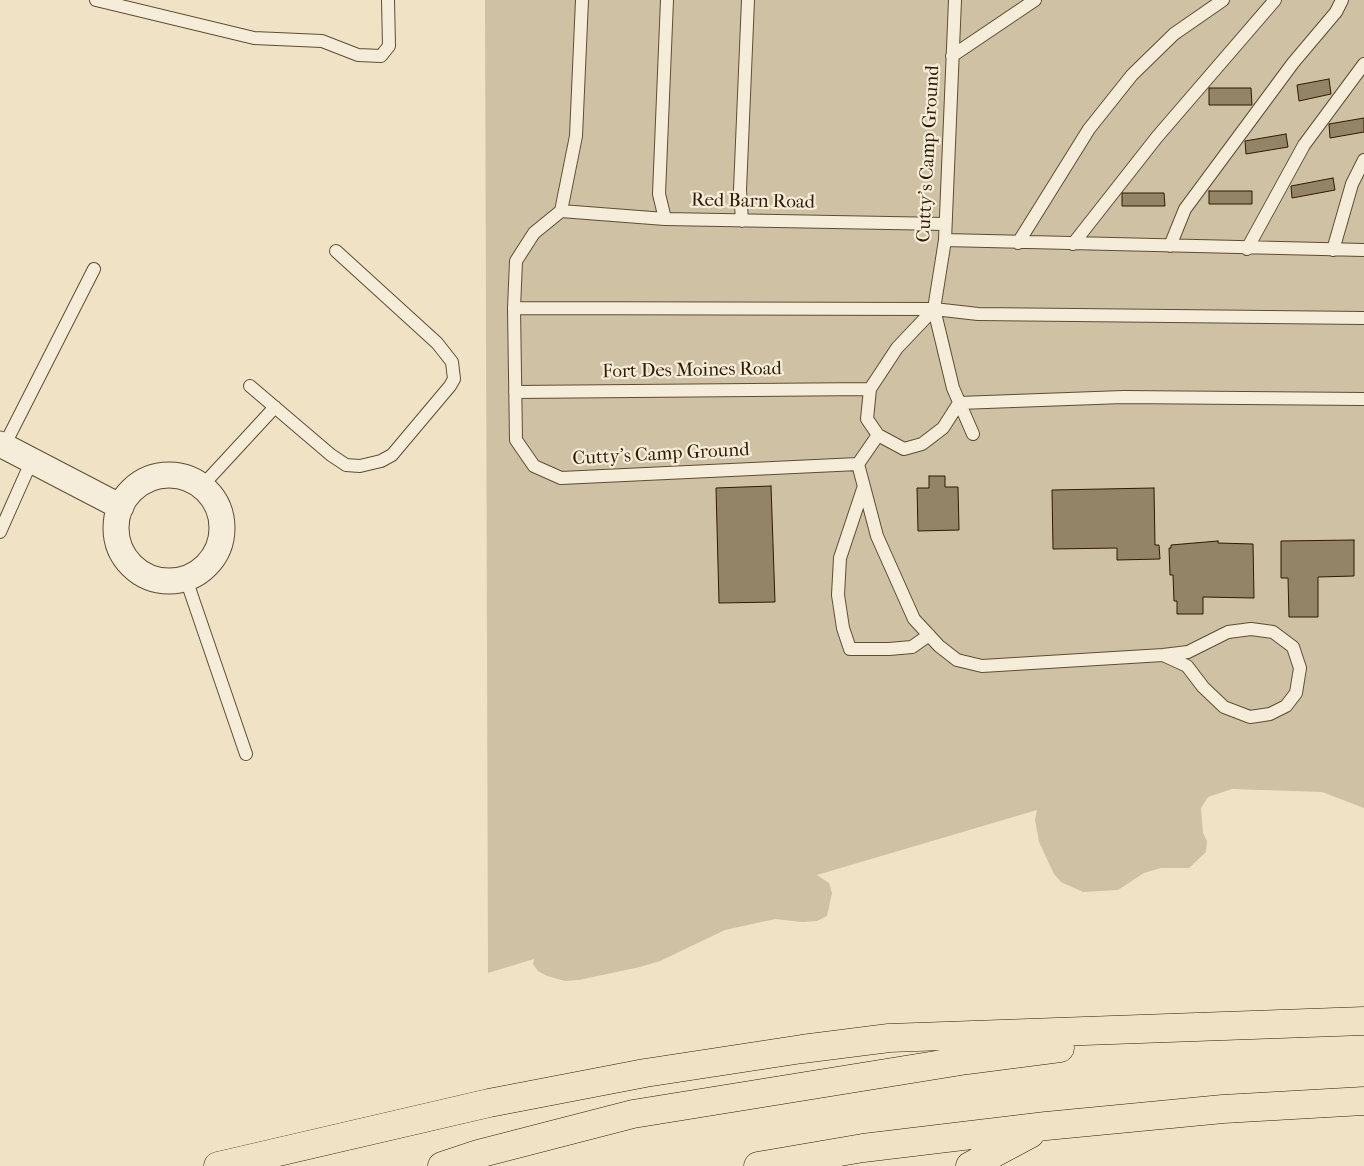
<!DOCTYPE html>
<html>
<head>
<meta charset="utf-8">
<style>
	body { margin:0 }
	canvas { display:block; background:#f0e3c5 }
</style>
</head>
<body>
<canvas width="1364" height="1166"></canvas>
<script>
const context = document.querySelector('canvas').getContext('2d');
context.lineJoin = 'round';
function paint(path, color) { context.fillStyle = color; context.fill(path, 'evenodd'); }
const shape = rows => new Path2D(rows.map(r => 'M' + r).join(''));
function stroke(path, color, width, dash) { context.strokeStyle = color; context.lineWidth = width; context.lineCap = dash ? 'butt' : 'round'; context.setLineDash(dash || []); context.stroke(path); }
function label(font, color, halo, rows, align = 'center') {
  context.font = font + ' "IM FELL French Canon",serif'; context.lineWidth = 4.5; context.setLineDash([]); context.textBaseline = 'middle'; context.strokeStyle = halo; context.fillStyle = color; for (const [text, x, y, turn = 0] of rows) {
    context.save(); context.translate(x, y); context.rotate((+turn || 0) * Math.PI / 180); context.textAlign = isNaN(turn) ? turn : align; if (halo) context.strokeText(text, 0, 0); context.fillText(text, 0, 0); context.restore();
  }
}
paint(shape([
	[485,0,1364,0,1364,808,1322,792,1232,789,1208,797,1201,808,1203,833,1207,841,1206,852,1189,868,1161,868,1144,873,1118,890,1083,892,1061,882,1054,874,1039,842,1035,820,1037,810,817,875,829,883,832,893,827,916,817,921,802,922,775,919,725,930,660,961,640,967,579,980,565,981,547,976,538,971,533,964,534,959,488,973]
]), '#cfc1a4');
const building = shape([
	[1329,79,1331,94,1299,101,1297,85,1329,79],
	[1209,88,1251,88,1252,105,1209,105,1209,88],
	[1364,118,1364,132,1330,138,1329,124,1364,118],
	[1286,134,1288,147,1246,154,1245,141,1286,134],
	[1333,178,1335,190,1292,198,1291,186,1333,178],
	[1209,191,1252,191,1252,204,1209,204,1209,191],
	[1122,193,1164,193,1165,206,1122,206,1122,193],
	[929,476,945,476,945,487,958,487,959,530,918,531,917,488,929,488,929,476],
	[771,486,775,602,719,603,716,488,771,486],
	[1154,488,1155,545,1159,545,1160,559,1117,560,1117,548,1053,549,1052,490,1154,488],
	[1354,540,1354,576,1318,577,1318,617,1289,617,1288,578,1281,578,1281,541,1354,540],
	[1218,541,1218,543,1253,544,1254,598,1203,597,1203,614,1177,614,1177,601,1174,601,1173,575,1170,575,1169,548,1171,548,1171,545,1218,541]
]);
paint(building, '#938367');
stroke(building, '#2e1b01', 1);
const service = shape([
	[96,0,254,38,322,41,358,55,381,56,389,46,388,0],
	[582,0,576,136,561,211,534,233,516,261,514,308,516,440,534,466,561,478,858,464],
	[955,0,945,240,934,309,897,348,870,389,867,419,878,435,904,449,922,444,943,428,959,403,1123,397,1364,399],
	[952,56,1035,0],
	[561,211,665,219,945,224],
	[665,219,659,194,667,0],
	[742,221,740,190,748,0],
	[945,240,1364,250],
	[1018,243,1089,129,1132,75,1174,34,1223,0],
	[1073,244,1157,137,1275,0],
	[1170,246,1185,209,1293,63,1336,12,1342,0],
	[1247,249,1304,145,1364,64],
	[1333,250,1352,184,1364,160],
	[514,308,934,309,978,314,1364,318],
	[934,309,953,388,973,434],
	[250,386,331,455,346,465,360,466,381,461,392,455,450,386,454,379,452,362,437,343,336,251],
	[515,392,870,389],
	[4,446,94,269],
	[858,464,877,536,914,619,939,646,957,660,982,666,1163,655,1188,652,1228,632,1251,629,1273,632,1293,647,1300,668,1296,693,1286,706,1270,714,1250,717,1224,707,1203,687,1187,666,1163,655],
	[858,464,878,435],
	[202,486,275,407],
	[863,489,840,558,838,595,843,628,850,649,889,649,912,647,929,635],
	[0,532,32,460],
	[186,579,246,754]
]);
const minor = shape([
	[0,444,121,507],
	'116 528a53 53 0 1 1 106 0a53 53 0 1 1-106 0Z'
]);
const motorway = shape([
	[218,1166,489,1103,645,1073,802,1049,889,1038,1364,1021],
	[442,1166,478,1154,633,1114,967,1060,1060,1048],
	[758,1166,863,1148,1046,1126,1223,1109,1364,1101],
	[970,1166,1030,1134]
]);
stroke(service, '#5e4d32', 14);
stroke(minor, '#5e4d32', 27);
stroke(motorway, '#2e1b01', 29);
stroke(service, '#f5edd9', 12);
stroke(minor, '#f5edd9', 25);
stroke(motorway, '#f0e3c5', 28);
label('19px', '#2e1b01', '#f5edd9', [
	["Cutty's Camp Ground",929,154,-87],
	["Red Barn Road",753,202,1],
	["Fort Des Moines Road",692,371,-1],
	["Cutty's Camp Ground",661,455,-3]
]);
</script>
</body>
</html>
